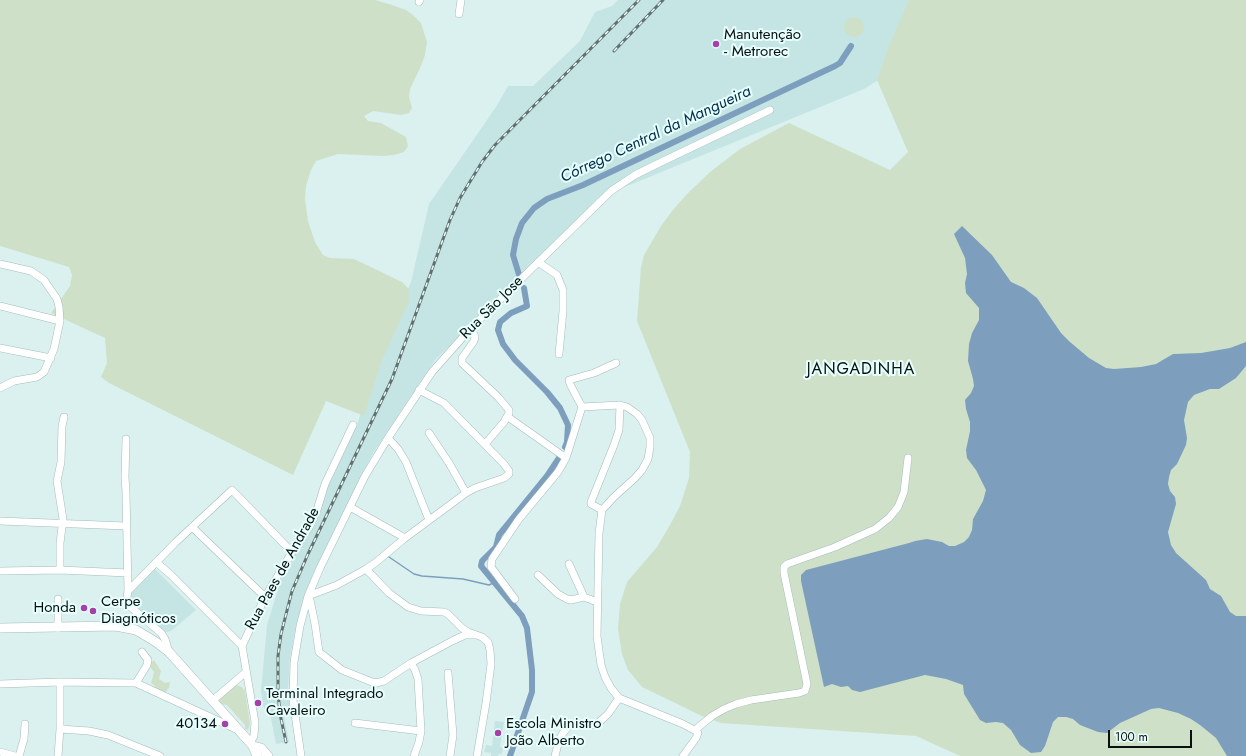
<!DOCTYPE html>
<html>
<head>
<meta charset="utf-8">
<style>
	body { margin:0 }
	#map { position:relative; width:1246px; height:756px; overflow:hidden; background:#daf1f0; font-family:Jost,sans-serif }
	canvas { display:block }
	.scale { position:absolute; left:1108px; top:730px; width:84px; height:18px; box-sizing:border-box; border:2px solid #081010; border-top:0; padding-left:5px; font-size:12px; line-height:14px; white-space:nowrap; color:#081010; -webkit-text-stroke:3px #e7fffd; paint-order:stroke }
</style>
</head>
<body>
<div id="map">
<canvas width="1246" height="756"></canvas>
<div class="scale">100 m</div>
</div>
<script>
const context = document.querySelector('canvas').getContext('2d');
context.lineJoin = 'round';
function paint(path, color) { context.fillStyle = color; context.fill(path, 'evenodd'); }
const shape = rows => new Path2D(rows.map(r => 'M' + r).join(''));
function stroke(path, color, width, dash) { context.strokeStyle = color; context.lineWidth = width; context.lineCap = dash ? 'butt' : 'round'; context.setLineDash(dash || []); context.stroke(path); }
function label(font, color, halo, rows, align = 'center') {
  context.font = font + ' Jost,sans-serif'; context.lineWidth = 4; context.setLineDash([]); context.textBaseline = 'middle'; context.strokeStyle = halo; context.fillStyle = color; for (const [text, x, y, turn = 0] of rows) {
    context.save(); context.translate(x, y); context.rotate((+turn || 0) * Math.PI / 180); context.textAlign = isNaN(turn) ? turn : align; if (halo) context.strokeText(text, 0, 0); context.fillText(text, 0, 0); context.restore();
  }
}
paint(shape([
	[618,0,958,0,916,56,864,89,598,198,435,360,372,455,316,568,307,592,296,625,290,658,288,689,290,714,284,716,289,742,276,744,271,718,270,718,263,706,261,691,267,625,284,570,321,510,324,495,358,422,379,355,411,282,429,204,496,107,508,86,533,86,580,41,595,12,612,6],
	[155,569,196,610,171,631,162,633,130,603,128,594],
	[495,721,504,722,500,747,503,747,502,754,499,754,498,756,491,756,491,753,484,752,486,745,492,746]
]), '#c4e5e3');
paint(shape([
	[0,0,375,0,392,5,406,10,413,15,421,23,427,42,425,55,421,66,410,89,409,97,412,108,409,113,401,115,373,111,364,116,368,121,381,123,406,137,408,146,404,152,394,155,383,156,338,154,316,161,311,170,306,186,305,199,308,221,315,242,323,255,330,258,354,259,402,282,409,289,409,301,382,360,364,416,326,401,293,475,109,383,101,377,107,363,105,338,51,313,70,286,72,275,69,267,0,246],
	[909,0,1246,0,1246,756,960,756,916,736,721,723,704,717,642,687,628,670,622,654,618,629,620,604,627,582,657,547,670,525,680,506,689,478,690,452,637,321,641,267,644,255,661,226,672,211,687,194,710,172,740,149,789,123,890,170,908,152,877,80,889,46],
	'844 27a10 10 0 1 1 20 0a10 10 0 1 1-20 0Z',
	[154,660,161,671,159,679,165,683,170,682,169,688,164,694,153,689,155,686,151,683,154,672,149,665],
	[234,684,242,687,245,691,250,724,248,730,245,729,245,725,227,705,221,704,218,702,218,699]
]), '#cee1c8');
paint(shape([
	[962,226,992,255,1011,282,1024,288,1037,298,1061,333,1070,342,1089,358,1106,368,1114,369,1141,367,1156,364,1173,354,1201,353,1230,348,1246,342,1246,366,1236,378,1219,389,1210,389,1194,395,1188,402,1184,420,1187,438,1186,445,1177,464,1171,470,1169,477,1168,484,1170,491,1175,497,1176,504,1168,532,1171,545,1176,553,1206,580,1210,589,1221,596,1230,612,1236,616,1246,616,1246,756,1227,756,1216,738,1200,725,1191,719,1178,713,1159,708,1151,709,1120,723,1107,733,1098,732,1080,725,1073,719,1066,717,1058,717,1053,722,1045,746,1041,752,1031,753,1020,745,1011,730,1003,723,996,722,986,723,980,720,964,694,963,685,946,679,925,675,860,692,852,690,848,686,841,687,832,684,824,687,801,581,801,575,806,570,909,543,915,541,927,539,942,542,949,546,955,546,964,542,969,537,972,530,973,519,983,501,986,490,976,470,967,458,966,450,970,431,970,422,966,409,965,400,971,393,974,386,973,379,968,361,969,344,972,333,979,320,979,308,966,293,965,283,967,274,965,258,954,234]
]), '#7d9fbd');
stroke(shape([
	[389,557,414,574,422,576,463,579,489,585,495,582]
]), '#7d9fbd', 1.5);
stroke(shape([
	[520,278,513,255,516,239,522,223,534,208,547,199,583,185,835,66,840,63,851,46],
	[524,288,527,306,511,313,500,322,498,330,503,344,515,360,547,392,560,408,568,425,567,442,565,447],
	[510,756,532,692,532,670,527,628,522,616,481,566,482,561,496,547,499,535,547,476,561,455]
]), '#7d9fbd', 6);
const minor = shape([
	[419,2,420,0],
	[459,14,461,0],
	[538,262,557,275,563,290,563,311,559,354],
	[0,264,31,271,44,280,57,299,59,307,60,321,54,349,44,372,37,377,14,381,0,388],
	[0,306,60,321],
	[471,328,475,337,474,341,462,358,462,363,498,397,509,410,509,413,504,422,485,444],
	[0,348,51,358],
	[582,407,620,405,627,407,637,414,642,420,650,438,650,447,648,459,642,470,635,478,614,497,602,510,599,533,597,636,601,665,605,677,611,688,619,698,683,724,696,731,698,733,696,738,683,756],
	[508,417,566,458],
	[429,433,449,463,466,493],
	[388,438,398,449,406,462,429,520],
	[126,439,125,477,126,492,128,591,126,603,161,633,165,639,169,652],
	[350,507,405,538],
	[602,510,591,504,591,502,614,445,619,430,620,405],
	[0,521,126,526],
	[192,527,265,597],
	[156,562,171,575,242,646],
	[569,564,584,597],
	[366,569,389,593,408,607,421,611,444,612,448,614,462,628,468,632,482,637,488,642,490,650,491,664,486,703,477,756],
	[60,570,60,543,63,519,57,481,61,462,62,426,64,417],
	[0,571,60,570,128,573],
	[538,575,558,594,567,599,571,600,584,597,597,602],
	[128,591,176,542,232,490,292,552],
	[309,595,315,624,319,652,342,670,372,682,376,683,384,681,411,663,452,641,465,635,475,635],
	[308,596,337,585,366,569,375,563,405,538,466,493,475,488,504,478,509,474,509,471,504,464,444,403,419,390],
	[515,599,491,567,492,559,519,519,558,472,566,458,582,407,570,384,569,380,594,373,616,363],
	[58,628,58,599],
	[411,663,415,670,418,679,421,731,419,742,414,756],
	[448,673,453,735,450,756],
	[136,683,147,665,148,660,142,652],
	[0,684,60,682,136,683,236,729],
	[212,701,246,672],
	[355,723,421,731],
	[60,729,89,731,108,735,160,756],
	[695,730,712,716,724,709,736,704,751,700,799,693,805,691,807,684,784,573,784,567,787,564,835,547,875,529,889,518,898,507,904,492,908,458],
	[250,743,254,736,255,722,242,646,265,597,292,552,310,526,317,510,325,484,353,425],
	[0,752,15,756],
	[19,756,24,739,25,724],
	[58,756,60,729,60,682],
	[301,756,293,700,294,662,300,626,308,596,320,568,365,476,388,438,432,372,471,328,611,191,635,175,655,165,770,110],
	[555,756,559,740,563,733,569,726,576,723,590,725,597,724,608,714,619,698]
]);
const major = shape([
	[0,628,116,626,136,630,156,642,169,652,253,746,257,756],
	[253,746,261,748,268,756]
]);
stroke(minor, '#a5bbba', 8);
stroke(major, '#a5bbba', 10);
stroke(minor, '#fff', 7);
stroke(major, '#fff', 9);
const rail = shape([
	[614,51,663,0],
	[286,742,280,714,278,692,278,656,281,634,292,591,308,554,392,379,450,220,460,198,482,162,495,145,639,0]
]);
stroke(rail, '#627070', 3);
stroke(rail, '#e7fffd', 1.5, [4.5]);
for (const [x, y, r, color] of [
	[716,44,4,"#a441a8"],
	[84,608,4,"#a441a8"],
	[93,611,4,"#a441a8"],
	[258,703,4,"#a441a8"],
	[225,724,4,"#a441a8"],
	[498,733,4,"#a441a8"]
]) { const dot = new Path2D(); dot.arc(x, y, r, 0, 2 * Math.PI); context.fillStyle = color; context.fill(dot); stroke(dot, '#e7fffd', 1.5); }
label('15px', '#081010', '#e7fffd', [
	["Manutenção",724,35],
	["- Metrorec",724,52],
	["Cerpe",101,602],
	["Diagnóticos",101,619],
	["Honda",76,608,"right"],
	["Terminal Integrado",266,694],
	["Cavaleiro",266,711],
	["40134",217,724,"right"],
	["Escola Ministro",506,724],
	["João Alberto",506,741]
], 'left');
label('15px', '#081010', '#e7fffd', [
	["Rua São Jose",492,308,-45],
	["Rua Paes de Andrade",283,569,-61]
]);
label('italic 16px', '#022d4b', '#e7fffd', [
	["Córrego Central da Mangueira",656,135,-25]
]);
context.letterSpacing = '1px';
label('16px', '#081010', '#e7fffd', [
	["JANGADINHA",861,370]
]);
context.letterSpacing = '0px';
</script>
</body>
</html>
